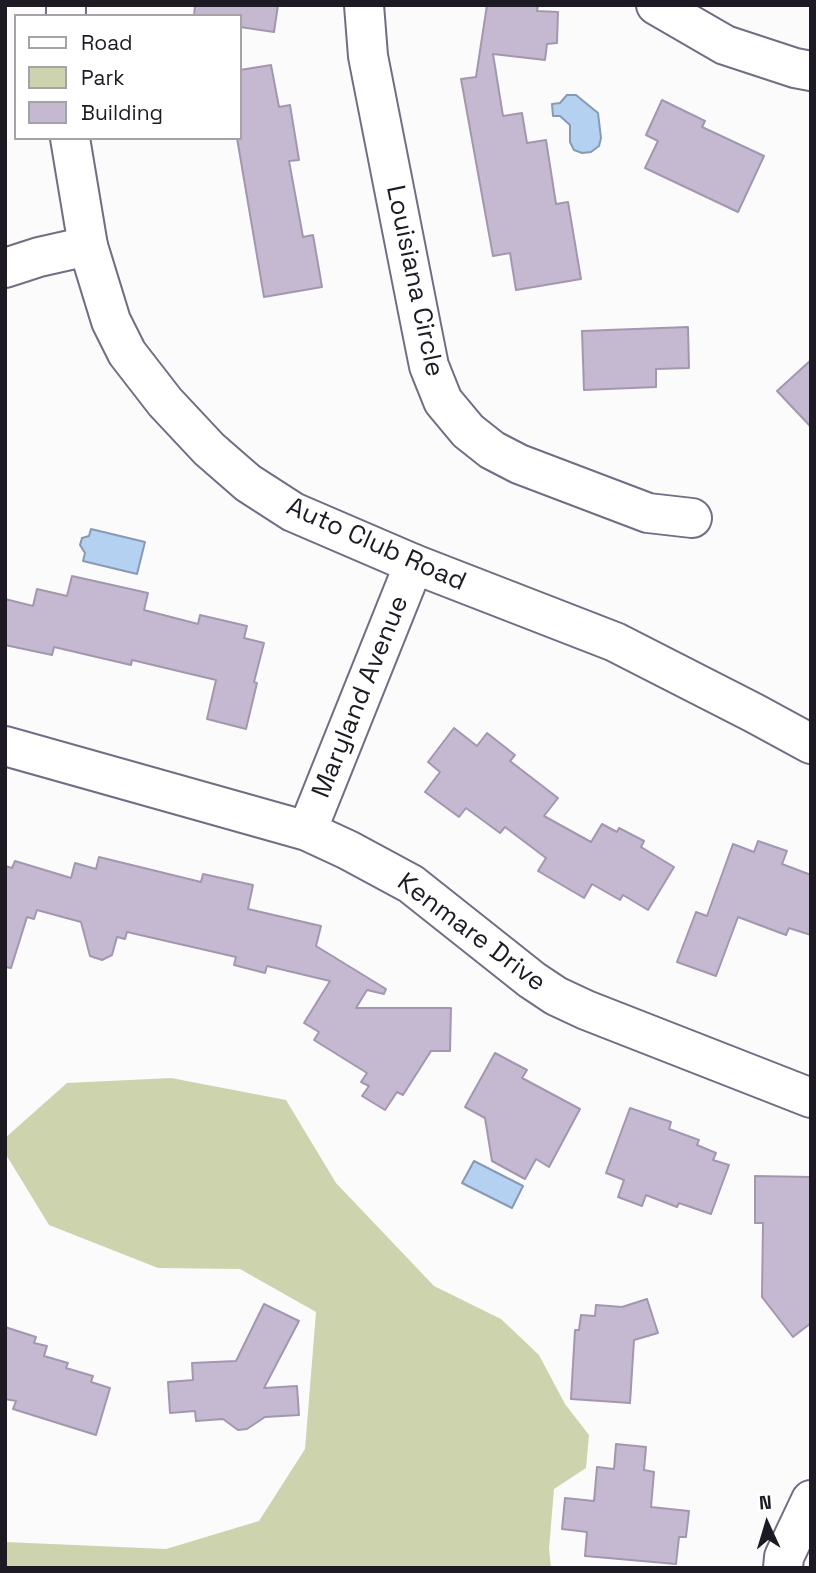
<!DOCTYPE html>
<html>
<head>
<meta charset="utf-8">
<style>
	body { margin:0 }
	#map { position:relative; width:816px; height:1573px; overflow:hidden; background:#fbfbfb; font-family:"Space Grotesk",sans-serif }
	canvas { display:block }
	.frame { position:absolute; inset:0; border:7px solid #1d1a24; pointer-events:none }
	.legend { position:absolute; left:14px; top:14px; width:228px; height:126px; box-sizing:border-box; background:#fff; border:2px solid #a5a3a7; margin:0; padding:9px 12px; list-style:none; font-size:21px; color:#1d1a24 }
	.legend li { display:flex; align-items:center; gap:14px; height:35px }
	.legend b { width:35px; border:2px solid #a5a3a7 }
	.north { position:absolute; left:732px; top:1489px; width:70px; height:70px; -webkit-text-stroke:5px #fff; paint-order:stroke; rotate:356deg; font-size:19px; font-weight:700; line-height:28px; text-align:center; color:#1d1a24 }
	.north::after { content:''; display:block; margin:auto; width:24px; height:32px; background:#1d1a24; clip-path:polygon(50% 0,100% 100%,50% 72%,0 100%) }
</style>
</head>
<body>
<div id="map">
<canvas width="816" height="1573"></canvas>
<div class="frame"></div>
<ul class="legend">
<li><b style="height:9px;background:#fff"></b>Road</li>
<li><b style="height:19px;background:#cdd4ad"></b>Park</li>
<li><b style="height:19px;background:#c5b9d2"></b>Building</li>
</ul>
<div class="north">N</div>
</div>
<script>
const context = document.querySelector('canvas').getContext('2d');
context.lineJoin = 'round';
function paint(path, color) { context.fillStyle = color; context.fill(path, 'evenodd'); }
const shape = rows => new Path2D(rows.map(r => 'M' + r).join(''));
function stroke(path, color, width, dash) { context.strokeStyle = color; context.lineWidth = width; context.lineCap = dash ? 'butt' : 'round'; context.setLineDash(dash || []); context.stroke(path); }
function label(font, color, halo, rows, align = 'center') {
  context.font = font + ' "Space Grotesk",sans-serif'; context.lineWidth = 5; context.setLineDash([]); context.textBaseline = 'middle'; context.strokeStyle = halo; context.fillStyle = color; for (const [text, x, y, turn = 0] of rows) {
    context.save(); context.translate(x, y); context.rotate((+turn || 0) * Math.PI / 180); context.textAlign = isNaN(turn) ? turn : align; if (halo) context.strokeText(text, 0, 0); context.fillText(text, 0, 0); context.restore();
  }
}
paint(shape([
	[171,1078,286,1100,336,1183,434,1286,501,1319,539,1355,565,1404,589,1435,586,1468,554,1489,549,1549,551,1568,5,1568,5,1542,166,1549,259,1521,305,1449,316,1312,240,1269,158,1268,49,1225,5,1153,5,1138,67,1083]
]), '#cdd4ad');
const water = shape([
	[567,95,576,95,598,113,601,138,599,146,591,152,582,153,574,150,570,142,570,125,560,116,553,116,552,104,560,103,567,95],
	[91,529,145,542,137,574,83,561,85,553,80,545,82,538,89,536,91,529],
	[474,1161,523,1186,512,1208,462,1183,474,1161]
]);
paint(water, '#b4d1f1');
stroke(water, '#879ab4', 2);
const building = shape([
	[195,5,278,5,274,32,240,27,240,16,194,16,195,5],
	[487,5,538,5,537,11,558,12,557,43,547,44,545,60,493,54,503,116,522,113,527,143,546,140,556,204,568,202,581,279,516,290,510,253,493,256,461,79,476,77,487,5],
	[271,65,279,107,290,105,299,160,289,161,303,237,313,235,322,287,264,297,237,138,240,138,240,70,271,65],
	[662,100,705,121,702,127,764,156,738,212,645,168,658,141,646,135,662,100],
	[688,327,689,368,656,369,656,387,584,390,582,331,688,327],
	[811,360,811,427,777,391,811,360],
	[72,576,148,593,144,610,198,624,200,615,247,626,244,638,264,643,254,682,257,683,246,729,207,719,216,680,132,660,131,665,54,647,52,655,5,645,5,599,33,606,37,589,67,596,72,576],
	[454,728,477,746,487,733,515,755,510,761,558,798,544,816,591,842,602,824,617,832,619,828,644,841,641,847,674,867,648,910,623,895,620,900,592,884,584,898,538,871,546,858,505,827,500,833,466,808,459,817,425,792,440,772,428,762,454,728],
	[758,841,787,851,782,864,811,875,811,935,789,928,786,935,738,917,716,976,677,962,696,912,707,916,733,844,754,852,758,841],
	[99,857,201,882,203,874,253,885,248,909,321,926,316,946,386,989,384,994,367,990,356,1008,451,1008,450,1051,431,1051,403,1095,397,1092,385,1110,362,1096,369,1086,361,1082,367,1073,314,1040,319,1032,304,1023,330,981,267,966,265,973,234,965,236,957,127,932,125,939,117,937,112,955,102,960,90,956,81,922,37,910,34,919,27,917,11,968,5,967,5,866,12,868,15,861,71,878,75,863,96,869,99,857],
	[495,1053,527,1070,522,1078,580,1109,549,1167,536,1159,525,1179,492,1161,485,1118,465,1107,495,1053],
	[630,1108,671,1122,669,1129,699,1140,697,1145,716,1153,713,1160,729,1165,711,1214,679,1203,677,1207,646,1195,642,1206,618,1197,624,1180,606,1173,630,1108],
	[755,1176,811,1177,811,1323,793,1337,762,1297,763,1223,755,1223,755,1176],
	[647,1299,658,1333,634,1340,630,1403,571,1399,575,1330,579,1330,581,1315,595,1316,596,1305,622,1307,647,1299],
	[264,1304,299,1321,264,1388,297,1386,299,1415,265,1417,247,1429,238,1430,223,1419,196,1421,195,1411,170,1413,168,1382,193,1380,192,1363,236,1361,264,1304],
	[5,1327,36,1337,34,1343,47,1346,44,1356,68,1363,66,1368,93,1376,91,1382,110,1388,96,1435,13,1409,16,1401,5,1399,5,1327],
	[616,1444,646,1447,644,1470,654,1472,651,1507,689,1511,686,1537,679,1537,676,1564,585,1556,587,1532,562,1529,565,1498,594,1501,597,1467,614,1469,616,1444]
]);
paint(building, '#c5b9d2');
stroke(building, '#a397af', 2);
const minor = shape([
	[364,5,368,56,421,326,429,366,443,401,468,431,492,450,519,464,648,513,692,518],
	[656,5,725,45,795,68,811,71],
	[5,268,39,257,88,246],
	[5,746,307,831,348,850,411,884,532,980,556,996,586,1010,811,1098],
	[307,831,414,564],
	[783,1568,784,1557,811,1500]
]);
const tertiary = shape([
	[66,5,66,16],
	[70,138,88,246,111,321,127,353,165,402,209,449,248,483,293,512,414,564,615,642,754,713,811,744]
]);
stroke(minor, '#746c84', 42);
stroke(tertiary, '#746c84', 42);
stroke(minor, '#fff', 38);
stroke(tertiary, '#fff', 38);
label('26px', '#1d1a24', '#fff', [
	["Louisiana Circle",414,281,78],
	["Auto Club Road",376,545,24],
	["Maryland Avenue",361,697,-68],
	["Kenmare Drive",471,933,37]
]);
</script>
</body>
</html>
